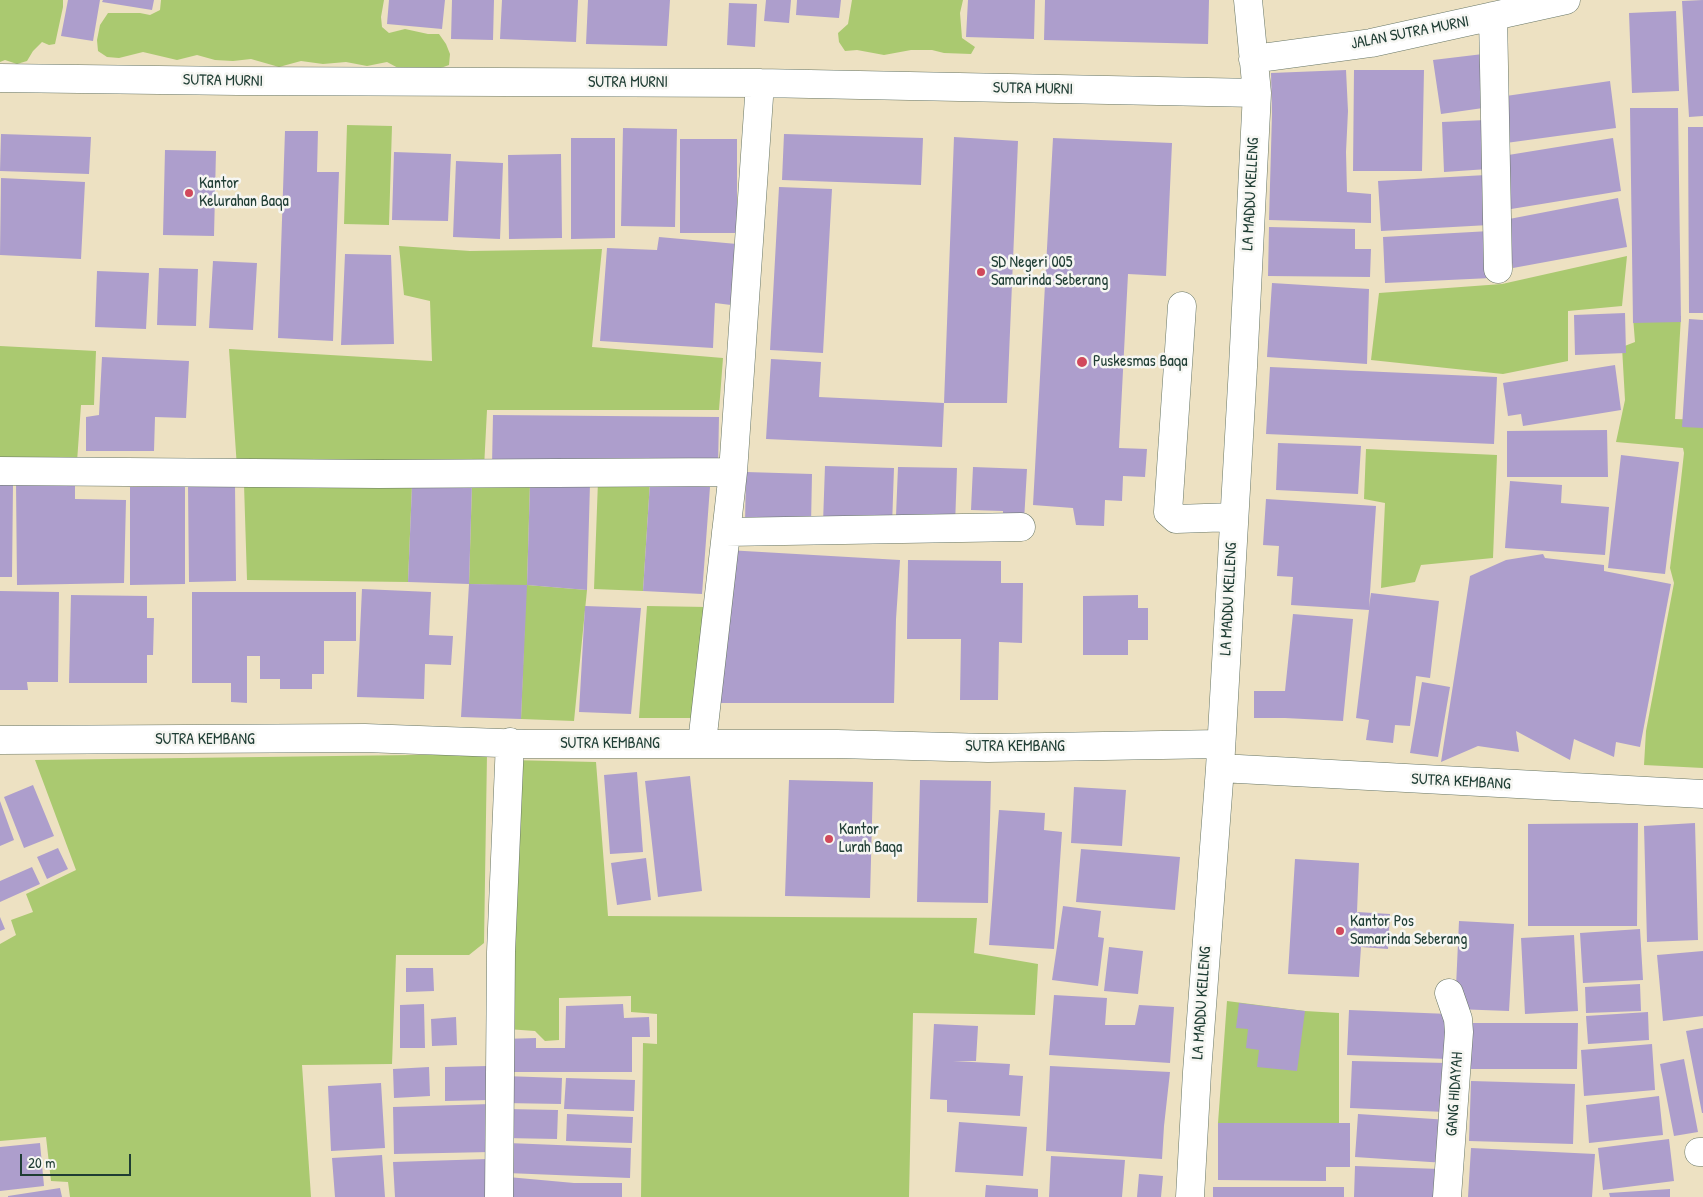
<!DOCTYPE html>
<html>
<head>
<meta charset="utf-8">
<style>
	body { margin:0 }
	#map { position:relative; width:1703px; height:1197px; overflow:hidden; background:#ede1c2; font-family:"Patrick Hand",sans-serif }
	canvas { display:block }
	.scale { position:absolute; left:20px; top:1154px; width:111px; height:22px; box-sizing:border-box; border:2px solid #1f3d34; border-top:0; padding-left:6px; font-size:15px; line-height:18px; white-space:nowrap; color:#1f3d34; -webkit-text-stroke:4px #f6f6f2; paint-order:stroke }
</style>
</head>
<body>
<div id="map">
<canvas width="1703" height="1197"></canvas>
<div class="scale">20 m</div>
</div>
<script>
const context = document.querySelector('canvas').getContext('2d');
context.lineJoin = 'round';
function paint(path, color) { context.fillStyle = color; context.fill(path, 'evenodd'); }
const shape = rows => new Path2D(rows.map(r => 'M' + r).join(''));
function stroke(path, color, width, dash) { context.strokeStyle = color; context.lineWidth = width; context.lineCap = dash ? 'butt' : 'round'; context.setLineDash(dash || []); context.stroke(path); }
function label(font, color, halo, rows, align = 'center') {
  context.font = font + ' "Patrick Hand",sans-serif'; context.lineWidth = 5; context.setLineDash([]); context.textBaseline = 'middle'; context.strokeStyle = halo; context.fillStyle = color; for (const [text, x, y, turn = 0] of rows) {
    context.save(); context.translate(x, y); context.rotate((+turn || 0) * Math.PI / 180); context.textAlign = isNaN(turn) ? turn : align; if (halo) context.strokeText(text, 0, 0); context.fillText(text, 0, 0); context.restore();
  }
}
paint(shape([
	[0,0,63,0,63,7,55,44,49,45,42,42,33,51,27,61,17,64,5,60,0,62],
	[161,0,384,0,381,17,382,27,389,33,405,29,428,34,439,34,446,44,450,54,449,65,438,69,418,68,400,69,387,62,367,66,346,62,323,64,301,61,279,67,251,59,233,61,215,60,197,55,177,60,143,52,119,58,107,57,98,51,97,40,100,25,108,13,140,13,150,15,160,10],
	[852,0,963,0,960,13,962,38,975,47,971,54,944,53,932,50,911,50,884,55,857,50,845,51,839,42,838,33,848,24],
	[347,125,392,126,389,225,344,224],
	[399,246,470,251,602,249,592,347,723,358,719,410,487,410,484,468,237,468,229,349,432,361,430,301,404,295],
	[1627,256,1622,306,1568,311,1568,361,1503,374,1371,360,1379,293,1502,284],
	[1681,316,1675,419,1703,420,1703,768,1644,765,1646,731,1674,583,1670,568,1680,489,1684,453,1683,448,1616,442,1625,400,1622,347,1635,342,1633,317],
	[0,346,96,351,94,405,81,405,77,462,0,462],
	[1366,449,1497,455,1493,558,1421,565,1415,582,1381,588,1385,503,1364,499],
	[598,481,650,482,643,591,594,589],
	[472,483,530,484,527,585,587,590,574,721,521,719,526,586,469,584],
	[244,484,412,486,408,582,247,580],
	[647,606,707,607,696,718,639,718],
	[487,754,484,943,469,955,396,955,392,1064,302,1065,311,1197,70,1197,68,1182,51,1181,46,1137,0,1141,0,944,16,935,11,920,33,912,26,894,76,870,35,760],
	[510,760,596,762,608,916,977,918,974,953,1038,964,1035,1015,913,1013,909,1197,641,1197,643,1043,657,1044,657,1014,631,1012,631,996,559,998,559,1040,545,1041,535,1031,507,1029],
	[1227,1001,1305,1011,1339,1013,1339,1123,1218,1123]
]), '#aac970');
paint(shape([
	[68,0,100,0,93,41,61,36],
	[103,0,154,0,152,10,102,2],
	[389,0,445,0,442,29,387,24],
	[452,0,494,0,493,40,451,39],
	[502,0,578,0,576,42,500,39],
	[588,0,670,0,667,46,586,44],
	[766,0,791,0,789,23,764,21],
	[797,0,841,0,839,18,796,15],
	[968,0,1035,0,1034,39,966,37],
	[1045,0,1209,0,1208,44,1044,40],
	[1703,0,1703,116,1689,117,1682,1],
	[729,3,757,4,755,47,727,45],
	[1676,11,1679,91,1632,93,1629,13],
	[1483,54,1490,107,1441,114,1433,60],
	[1346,70,1348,111,1346,152,1347,192,1371,194,1371,223,1269,220,1272,114,1271,73],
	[1354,70,1424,70,1422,171,1353,171],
	[1610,81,1616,128,1506,143,1499,97],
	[1630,108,1678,108,1681,322,1633,323],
	[1486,120,1488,169,1444,172,1442,122],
	[1688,127,1703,127,1703,313,1689,313],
	[623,128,677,129,675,227,621,226],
	[285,131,318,131,317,172,339,172,333,341,278,338],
	[1,134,91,137,89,174,0,171],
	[784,134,923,138,921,185,782,180],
	[954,137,1018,141,1007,403,944,403],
	[571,138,615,138,615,238,571,239],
	[1053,138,1172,143,1166,276,1128,274,1119,448,1147,449,1145,477,1123,476,1122,501,1105,500,1104,526,1076,525,1073,508,1033,505],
	[1613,138,1621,191,1505,210,1496,157],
	[680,139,737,139,737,233,680,233],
	[165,150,216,151,214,236,163,235],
	[394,152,451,154,448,221,392,220],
	[561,154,562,238,509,239,508,155],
	[456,161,503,163,500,239,453,237],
	[1486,175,1489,225,1381,231,1378,181],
	[1,178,85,182,81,259,0,255],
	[779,187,832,189,823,353,770,350],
	[1618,198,1627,247,1513,268,1504,220],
	[1269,227,1355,229,1355,249,1371,249,1370,277,1268,276],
	[1490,231,1491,278,1385,283,1383,237],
	[659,237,737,244,731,305,715,303,713,348,600,341,607,248,657,250],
	[345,254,391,255,394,344,341,345],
	[213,261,257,263,253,330,209,328],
	[159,268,198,269,196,326,157,325],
	[97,271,149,273,146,329,95,327],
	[1272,283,1369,289,1367,364,1267,357],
	[1625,313,1626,353,1575,355,1574,315],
	[1689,319,1703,320,1703,428,1682,427],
	[102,357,189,361,186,418,155,417,154,451,86,451,86,417,99,415],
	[771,359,821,362,819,397,944,403,942,447,766,439],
	[1615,365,1621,410,1523,426,1521,414,1508,416,1503,383],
	[1270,367,1497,377,1494,444,1266,434],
	[493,415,719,417,718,467,492,465],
	[1607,430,1608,477,1507,477,1507,431],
	[1278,443,1361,446,1358,494,1276,490],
	[1621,455,1679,462,1665,574,1608,568],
	[825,466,894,468,892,526,823,523],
	[898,467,957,468,955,526,896,516],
	[973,467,1027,469,1024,521,1003,520,1003,511,971,510],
	[746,472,812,474,811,525,745,524],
	[75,481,75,499,126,500,124,583,17,585,16,482],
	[1510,481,1562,485,1561,503,1609,507,1605,555,1505,548],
	[650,482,710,487,702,594,643,591],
	[472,483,469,584,408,582,412,486],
	[13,484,12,577,0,577,0,485],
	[235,484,236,581,189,582,188,485],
	[530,484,590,484,587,590,527,585,521,719,461,717,469,584,527,585],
	[185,486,185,584,130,585,130,487],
	[1266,499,1376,506,1369,607,1371,593,1439,601,1430,678,1416,676,1410,726,1395,725,1393,743,1366,740,1369,720,1356,718,1369,610,1291,605,1293,577,1277,576,1279,546,1263,545],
	[727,550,900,560,896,619,894,703,720,703],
	[1543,554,1545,558,1604,565,1604,571,1671,584,1640,747,1616,742,1614,757,1574,739,1570,760,1516,731,1519,752,1478,746,1441,762,1470,576,1506,560],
	[908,560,1001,561,1001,583,1023,583,1022,643,999,642,998,700,960,700,961,639,907,639],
	[362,589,431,592,429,635,453,636,451,665,425,664,424,699,357,697],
	[0,591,59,592,58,682,27,682,28,690,0,690],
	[192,592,356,592,356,641,324,641,324,674,312,674,312,689,280,689,280,679,260,679,260,656,247,656,247,703,231,702,231,683,192,683],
	[71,595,147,596,147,618,154,618,153,655,147,655,147,683,69,683],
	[1138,595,1138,608,1148,608,1148,640,1128,640,1128,655,1083,655,1083,596],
	[585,606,641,608,631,714,579,712],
	[1293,614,1353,619,1343,721,1285,718,1254,718,1254,691,1285,691],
	[1422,682,1450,687,1438,757,1410,753],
	[637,772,643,852,610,854,604,775],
	[690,776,702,891,658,897,645,781],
	[789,780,873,782,870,898,785,896],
	[920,780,991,781,988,903,917,902],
	[33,785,54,836,24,848,4,797],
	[1074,787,1126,790,1122,846,1071,843],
	[0,801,14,840,0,846],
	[999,810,1045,813,1044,830,1062,832,1054,949,989,945],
	[1638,823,1637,926,1528,926,1528,824],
	[1695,823,1698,940,1647,942,1644,826],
	[58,848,68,869,47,879,37,857],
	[1081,849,1180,857,1175,910,1076,902],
	[646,858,651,900,617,905,611,863],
	[1295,859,1359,863,1357,912,1390,914,1388,949,1361,947,1359,977,1288,974],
	[32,867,40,884,0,902,0,881],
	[1063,906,1101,911,1098,937,1104,938,1098,986,1052,980],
	[0,917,5,929,0,931],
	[1459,921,1514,924,1509,1011,1455,1009],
	[1640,929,1643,980,1583,983,1580,933],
	[1574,935,1578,1011,1525,1014,1521,938],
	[1109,947,1143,951,1138,994,1104,991],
	[1703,951,1703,1016,1663,1021,1657,955],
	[406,968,433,968,434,991,406,992],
	[1640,984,1641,1011,1586,1013,1585,987],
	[1054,995,1107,998,1105,1025,1135,1025,1139,1005,1174,1007,1170,1063,1049,1055],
	[1239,1003,1305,1011,1297,1071,1257,1067,1259,1050,1246,1048,1248,1029,1236,1028],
	[424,1004,425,1048,400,1048,400,1005],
	[623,1004,624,1018,649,1017,650,1037,632,1037,632,1072,502,1072,503,1039,536,1038,536,1048,565,1048,566,1006],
	[1349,1010,1449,1014,1447,1059,1347,1055],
	[1648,1012,1649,1040,1588,1044,1586,1016],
	[456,1017,457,1045,432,1046,431,1019],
	[1471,1023,1578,1023,1577,1069,1471,1069],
	[934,1024,978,1026,976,1061,953,1061,1010,1064,1009,1075,1023,1076,1020,1116,947,1112,947,1100,930,1099],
	[1703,1028,1703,1113,1702,1113,1686,1031],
	[1652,1044,1655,1090,1584,1096,1581,1050],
	[1684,1059,1698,1132,1674,1136,1660,1064],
	[1352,1061,1448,1063,1446,1112,1350,1108],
	[488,1066,489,1100,445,1101,445,1067],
	[1050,1066,1170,1072,1164,1126,1162,1159,1046,1151],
	[429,1067,430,1096,394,1098,393,1069],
	[504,1076,562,1078,561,1104,504,1103],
	[566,1078,635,1080,634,1111,564,1109],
	[1471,1081,1575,1084,1573,1144,1469,1141],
	[381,1083,385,1148,331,1151,328,1086],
	[1659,1096,1663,1135,1589,1143,1586,1105],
	[491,1104,491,1152,394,1154,393,1107],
	[506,1109,558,1110,557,1139,505,1138],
	[567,1114,633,1117,632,1143,566,1141],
	[1358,1114,1449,1120,1445,1163,1355,1157],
	[959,1122,1027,1127,1023,1176,955,1172],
	[1218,1123,1350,1123,1350,1167,1326,1167,1326,1181,1218,1180],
	[1669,1139,1674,1181,1603,1190,1598,1148],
	[40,1143,44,1186,0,1191,0,1147],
	[508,1143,631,1148,630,1178,507,1173],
	[1471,1148,1595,1154,1592,1197,1468,1197],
	[382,1155,385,1197,335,1197,332,1158],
	[1051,1156,1125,1160,1122,1197,1049,1197],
	[488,1159,489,1197,395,1197,393,1162],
	[1355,1166,1440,1169,1438,1197,1354,1197],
	[1139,1174,1163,1176,1161,1197,1137,1197],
	[508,1177,574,1183,622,1183,622,1197,506,1197],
	[986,1185,1038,1189,1038,1197,985,1197],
	[1213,1187,1344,1187,1344,1197,1213,1197],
	[60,1188,62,1197,8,1197,8,1196],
	[1670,1189,1670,1197,1610,1197,1609,1193]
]), '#ad9ecc');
const minor = shape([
	[1493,16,1498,269],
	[1253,59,1371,43,1566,0],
	[0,78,238,81,760,83,1257,93],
	[1182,306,1168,512,1176,519,1234,517],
	[0,471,379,474,733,472],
	[726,532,1021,527],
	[0,740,365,738,527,744,837,744,988,748,1220,744],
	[702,743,733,472,760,83],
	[1220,768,1703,794],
	[1699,1152,1703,1152],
	[499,1197,501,952,510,742],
	[1190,1197,1197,1072,1220,768,1243,367,1257,93,1248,0],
	[1447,1197,1459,1032,1458,1019,1449,993]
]);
stroke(minor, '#677666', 29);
stroke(minor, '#fff', 28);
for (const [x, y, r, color] of [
	[189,193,5,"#d1495b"],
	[981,272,5,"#d1495b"],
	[1082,362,6,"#d1495b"],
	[829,839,5,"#d1495b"],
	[1340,931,5,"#d1495b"]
]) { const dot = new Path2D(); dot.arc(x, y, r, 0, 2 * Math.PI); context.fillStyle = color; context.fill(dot); stroke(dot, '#f6f6f2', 2); }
label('16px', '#1f3d34', '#f6f6f2', [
	["JALAN SUTRA MURNI",1410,33,-11],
	["SUTRA MURNI",223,81,1],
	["SUTRA MURNI",628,83],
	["SUTRA MURNI",1033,89,1],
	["LA MADDU KELLENG",1251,194,-87],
	["LA MADDU KELLENG",1229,599,-87],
	["SUTRA KEMBANG",205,740],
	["SUTRA KEMBANG",610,744],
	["SUTRA KEMBANG",1015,747],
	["SUTRA KEMBANG",1461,782,3],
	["LA MADDU KELLENG",1202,1003,-86],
	["GANG HIDAYAH",1455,1094,-86]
]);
label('16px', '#1f3d34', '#f6f6f2', [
	["Kantor",199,184],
	["Kelurahan Baqa",199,202],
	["SD Negeri 005",991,263],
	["Samarinda Seberang",991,281],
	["Puskesmas Baqa",1093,362],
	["Kantor",839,830],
	["Lurah Baqa",839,848],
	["Kantor Pos",1350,922],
	["Samarinda Seberang",1350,940]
], 'left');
</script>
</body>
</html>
